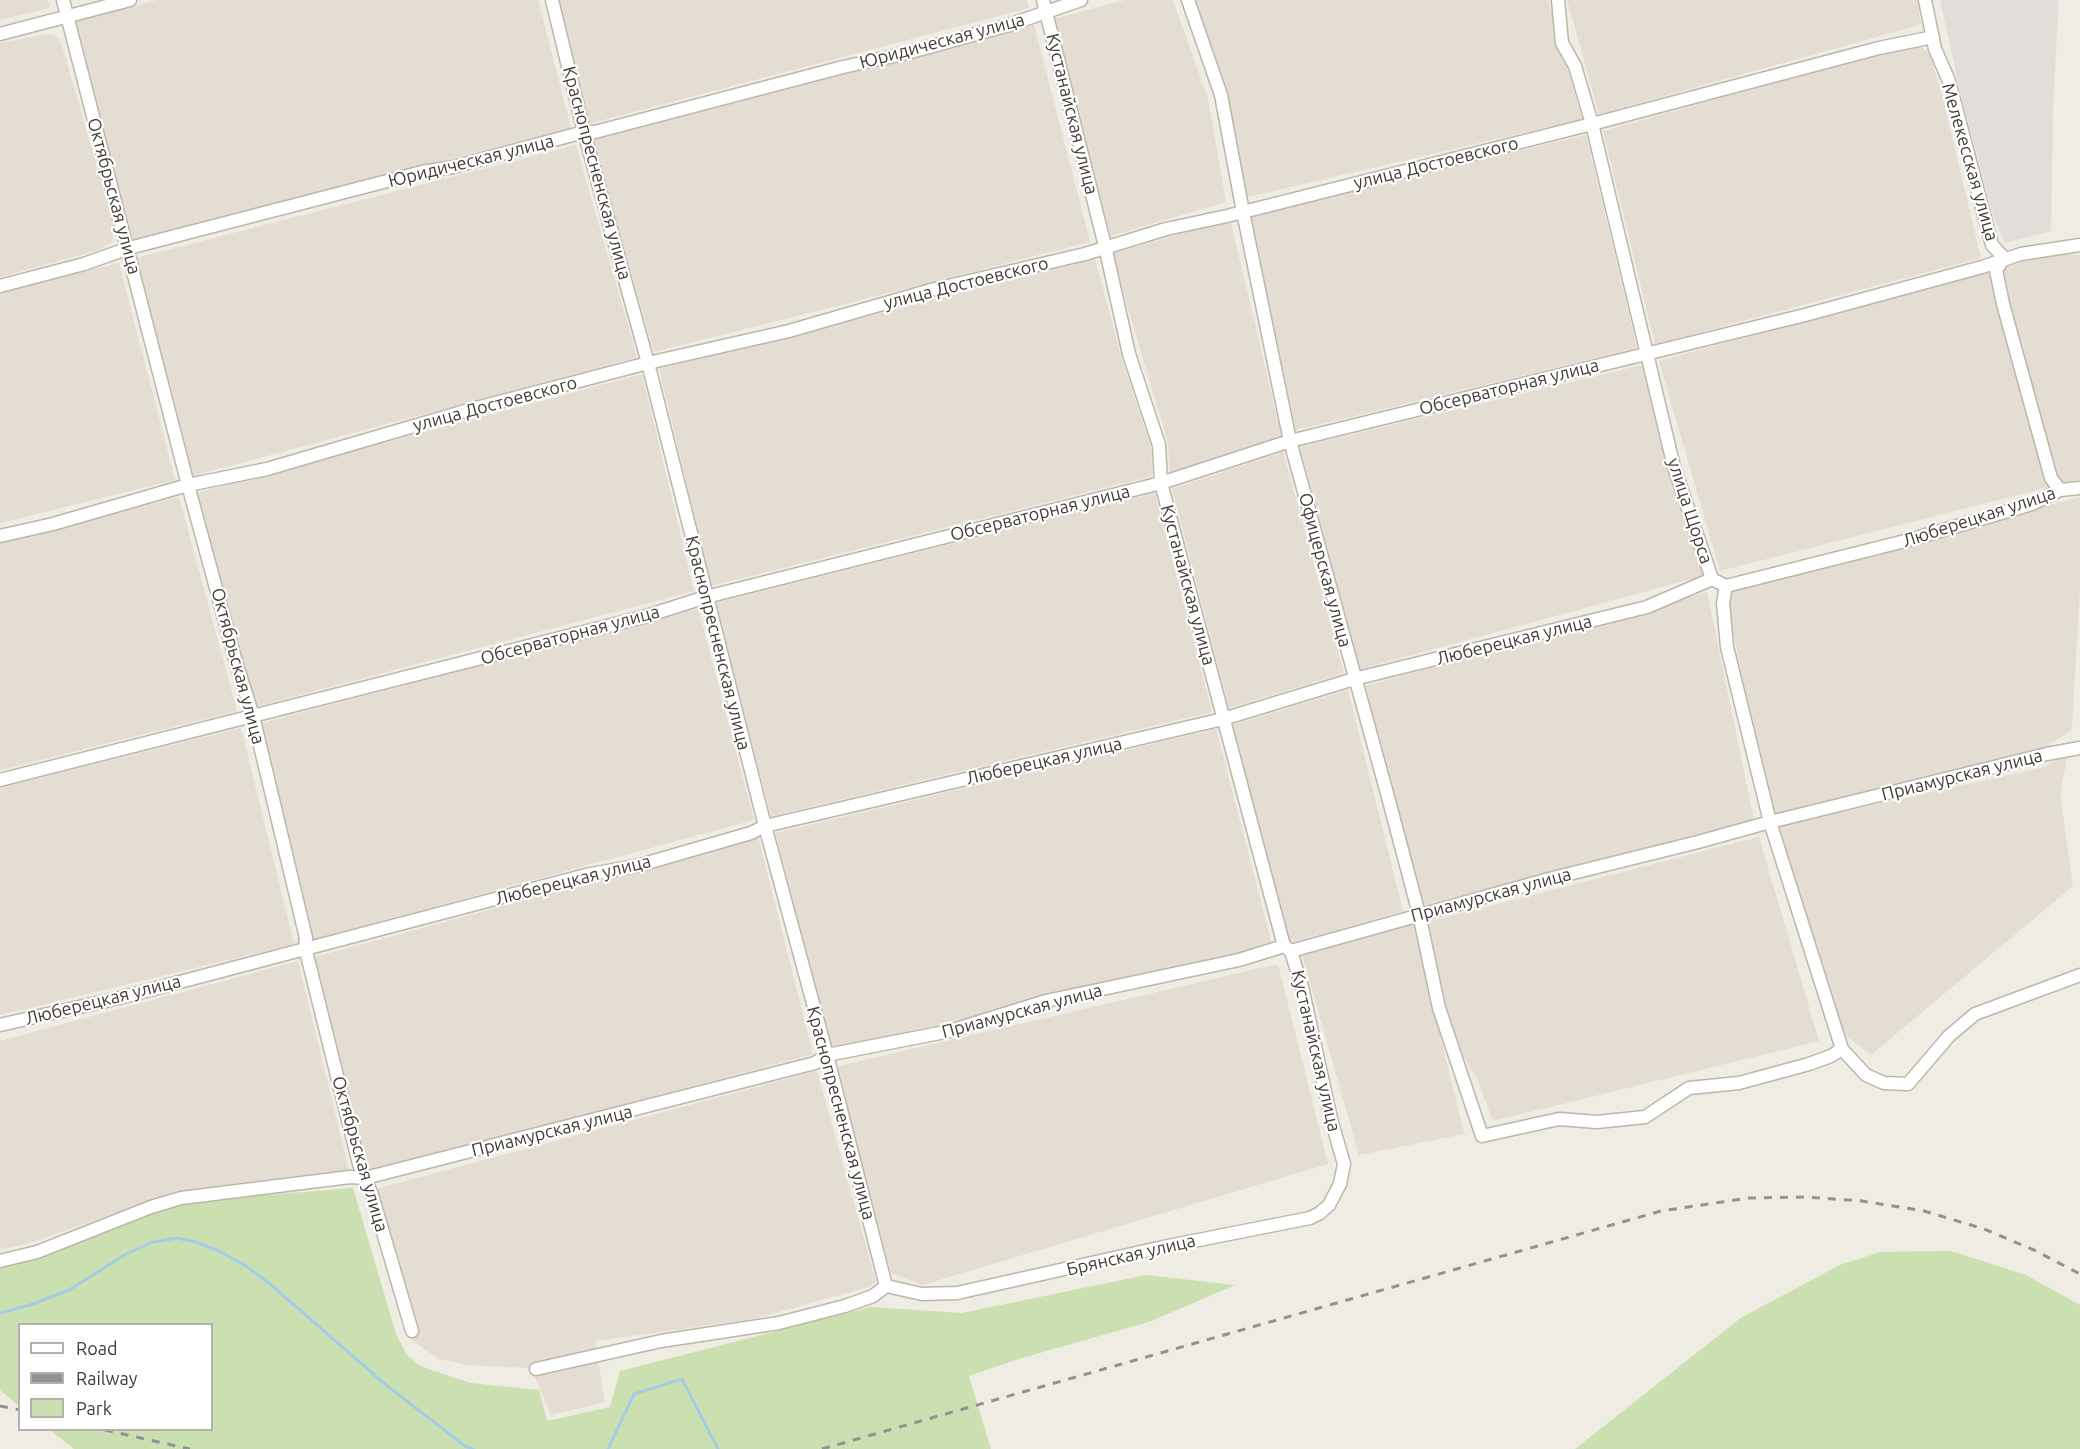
<!DOCTYPE html>
<html>
<head>
<meta charset="utf-8">
<style>
	body { margin:0 }
	#map { position:relative; width:2080px; height:1449px; overflow:hidden; background:#efece3; font-family:Ubuntu,sans-serif }
	canvas { display:block }
	.legend { position:absolute; left:18px; top:1323px; width:195px; height:108px; box-sizing:border-box; background:#fff; border:2px solid #b3b1ae; margin:0; padding:8px 10px; list-style:none; font-size:18px; color:#413c34 }
	.legend li { display:flex; align-items:center; gap:12px; height:30px }
	.legend b { width:30px; border:2px solid #b3b1ae }
</style>
</head>
<body>
<div id="map">
<canvas width="2080" height="1449"></canvas>
<ul class="legend">
<li><b style="height:8px;background:#fff"></b>Road</li>
<li><b style="height:8px;background:#929292"></b>Railway</li>
<li><b style="height:16px;background:#cbe0b0"></b>Park</li>
</ul>
</div>
<script>
const context = document.querySelector('canvas').getContext('2d');
context.lineJoin = 'round';
function paint(path, color) { context.fillStyle = color; context.fill(path, 'evenodd'); }
const shape = rows => new Path2D(rows.map(r => 'M' + r).join(''));
function stroke(path, color, width, dash) { context.strokeStyle = color; context.lineWidth = width; context.lineCap = dash ? 'butt' : 'round'; context.setLineDash(dash || []); context.stroke(path); }
function label(font, color, halo, rows, align = 'center') {
  context.font = font + ' Ubuntu,sans-serif'; context.lineWidth = 4.5; context.setLineDash([]); context.textBaseline = 'middle'; context.strokeStyle = halo; context.fillStyle = color; for (const [text, x, y, turn = 0] of rows) {
    context.save(); context.translate(x, y); context.rotate((+turn || 0) * Math.PI / 180); context.textAlign = isNaN(turn) ? turn : align; if (halo) context.strokeText(text, 0, 0); context.fillText(text, 0, 0); context.restore();
  }
}
paint(shape([
	[0,0,48,0,50,8,0,20],
	[157,0,538,0,571,128,131,241,72,22],
	[556,0,1027,0,1029,8,588,124],
	[1125,0,1173,0,1208,99,1226,202,1107,237,1050,20],
	[1192,0,1548,0,1582,119,1243,198],
	[1567,0,1917,0,1921,23,1913,27,1599,114],
	[1034,25,1090,242,654,352,593,140],
	[49,34,58,38,63,49,114,226,112,242,99,250,0,277,0,43],
	[1913,46,1921,46,1930,55,1942,95,1981,258,1655,344,1603,131,1888,51],
	[1586,135,1637,348,1296,430,1247,215],
	[576,145,637,357,192,476,136,258],
	[1230,219,1282,438,1170,473,1168,443,1112,254],
	[2053,254,2080,255,2080,479,1720,571,1659,361],
	[1095,259,1121,356,1151,447,1152,476,711,586,659,369],
	[119,263,175,480,0,523,0,292],
	[1642,365,1703,576,1360,669,1300,447],
	[642,374,694,591,254,707,196,493],
	[1283,452,1344,673,1229,708,1172,489],
	[1155,493,1212,712,771,816,715,603],
	[179,497,237,711,0,770,0,542],
	[2080,497,2080,586,2072,728,2069,732,2040,750,1771,816,1724,588],
	[1707,592,1754,820,1420,906,1365,686],
	[698,608,754,820,311,940,258,724],
	[1348,690,1403,911,1290,943,1233,725],
	[241,728,294,944,0,1015,0,788],
	[1216,729,1273,948,830,1050,775,833],
	[2068,753,2060,794,2073,886,1871,1055,1842,1033,1776,827,2045,767],
	[758,837,813,1054,367,1173,315,957],
	[1759,837,1819,1041,1493,1121,1477,1078,1456,1046,1424,923],
	[1413,921,1464,1134,1359,1155,1301,951],
	[298,961,350,1175,184,1192,152,1200,30,1243,0,1250,0,1041],
	[1278,964,1328,1164,922,1285,891,1273,834,1067],
	[817,1071,876,1282,868,1287,753,1319,595,1341,605,1402,551,1415,531,1368,468,1365,439,1359,412,1341,372,1190]
]), '#e3ddd2');
paint(shape([
	[1940,0,2059,0,2053,106,2051,231,2004,243,1993,215,1961,95]
]), '#e1ddd8');
paint(shape([
	[353,1188,396,1334,407,1355,419,1365,434,1371,471,1383,539,1390,547,1421,610,1407,620,1371,871,1307,962,1313,1146,1275,1235,1285,1149,1322,1022,1358,969,1376,991,1449,74,1449,50,1430,212,1430,212,1324,20,1324,19,1406,0,1390,0,1267,38,1258,148,1210,205,1200],
	[1951,1251,2026,1275,2080,1305,2080,1449,1575,1449,1742,1317,1842,1264,1881,1252]
]), '#cbe0b0');
stroke(shape([
	[0,1313,30,1305,69,1290,126,1254,153,1242,177,1238,196,1242,219,1251,246,1266,270,1284,386,1385,465,1446,473,1449],
	[608,1449,634,1394,682,1379,718,1449]
]), '#a5cce7', 3);
const minor = shape([
	[63,0,188,485,236,662,253,716,306,938,305,947,359,1164,372,1195,412,1331],
	[552,0,584,132,648,363,765,826,827,1055,886,1286],
	[1188,0,1221,95,1243,212,1290,441,1388,797,1419,914,1439,1008,1482,1136,1559,1119,1597,1122,1645,1117,1689,1088,1739,1083,1809,1064,1831,1056,1842,1049],
	[1558,0,1562,43,1575,66,1592,124,1674,467,1712,579,1726,586,1723,603,1727,647,1770,822,1842,1049,1866,1075,1884,1083,1908,1084,1949,1036,1975,1014,2080,975],
	[1925,0,1935,49,1949,81,1992,245,2004,258,1996,270,2003,304,2051,478,2060,490],
	[0,34,130,0],
	[0,286,84,264,129,248,422,172,453,167,584,132,595,132,843,67,907,53,1009,25,1081,0],
	[0,536,53,524,188,485,267,469,472,409,648,363,789,331,931,290,1085,254,1166,229,1227,216,1592,124,1879,48,1933,37],
	[0,780,643,617,706,597,1161,483,1290,441,1805,315,1982,267,2021,254,2080,245],
	[0,1025,119,998,586,875,640,865,751,833,765,826,1223,719,1354,679,1647,607,1712,579,1726,586,1909,540,2032,504,2060,490,2080,488],
	[0,1261,37,1252,151,1207,181,1198,350,1177,365,1178,815,1063,827,1055,950,1031,1046,1001,1239,960,1284,946,1291,951,1549,879,1698,842,1770,822,2047,754,2080,748],
	[886,1286,922,1294,957,1293,1163,1247,1310,1218,1320,1213,1329,1205,1340,1184,1344,1164,1331,1119,1303,991,1291,951,1284,946,1161,483,1159,445,1129,354,1105,246,1043,0],
	[536,1369,661,1341,779,1323,845,1306,873,1296,886,1286]
]);
stroke(minor, '#bdb6aa', 15);
stroke(minor, '#fff', 12);
stroke(shape([
	[0,1406,20,1410],
	[105,1430,190,1449],
	[822,1449,1661,1211,1749,1198,1806,1197,1862,1201,1924,1211,1984,1229,2034,1250,2080,1274]
]), '#929292', 3, [8, 8]);
label('18px', '#413c34', '#fff', [
	["Юридическая улица",942,41,-15],
	["Кустанайская улица",1072,114,76],
	["Юридическая улица",471,161,-14],
	["Мелекесская улица",1970,162,74],
	["улица Достоевского",1436,163,-14],
	["Краснопресненская улица",597,173,75],
	["Октябрьская улица",114,196,75],
	["улица Достоевского",966,283,-14],
	["Обсерваторная улица",1509,387,-14],
	["улица Достоевского",495,404,-15],
	["улица Щорса",1690,511,72],
	["Обсерваторная улица",1040,513,-14],
	["Люберецкая улица",1979,517,-18],
	["Офицерская улица",1325,570,75],
	["Кустанайская улица",1188,585,75],
	["Обсерваторная улица",570,635,-15],
	["Люберецкая улица",1514,640,-14],
	["Краснопресненская улица",718,643,76],
	["Октябрьская улица",238,666,75],
	["Люберецкая улица",1044,761,-13],
	["Приамурская улица",1962,775,-14],
	["Люберецкая улица",573,880,-14],
	["Приамурская улица",1491,895,-15],
	["Люберецкая улица",103,1000,-14],
	["Приамурская улица",1022,1011,-15],
	["Кустанайская улица",1316,1051,77],
	["Краснопресненская улица",841,1113,75],
	["Приамурская улица",552,1131,-14],
	["Октябрьская улица",360,1154,74],
	["Брянская улица",1131,1255,-13]
]);
</script>
</body>
</html>
